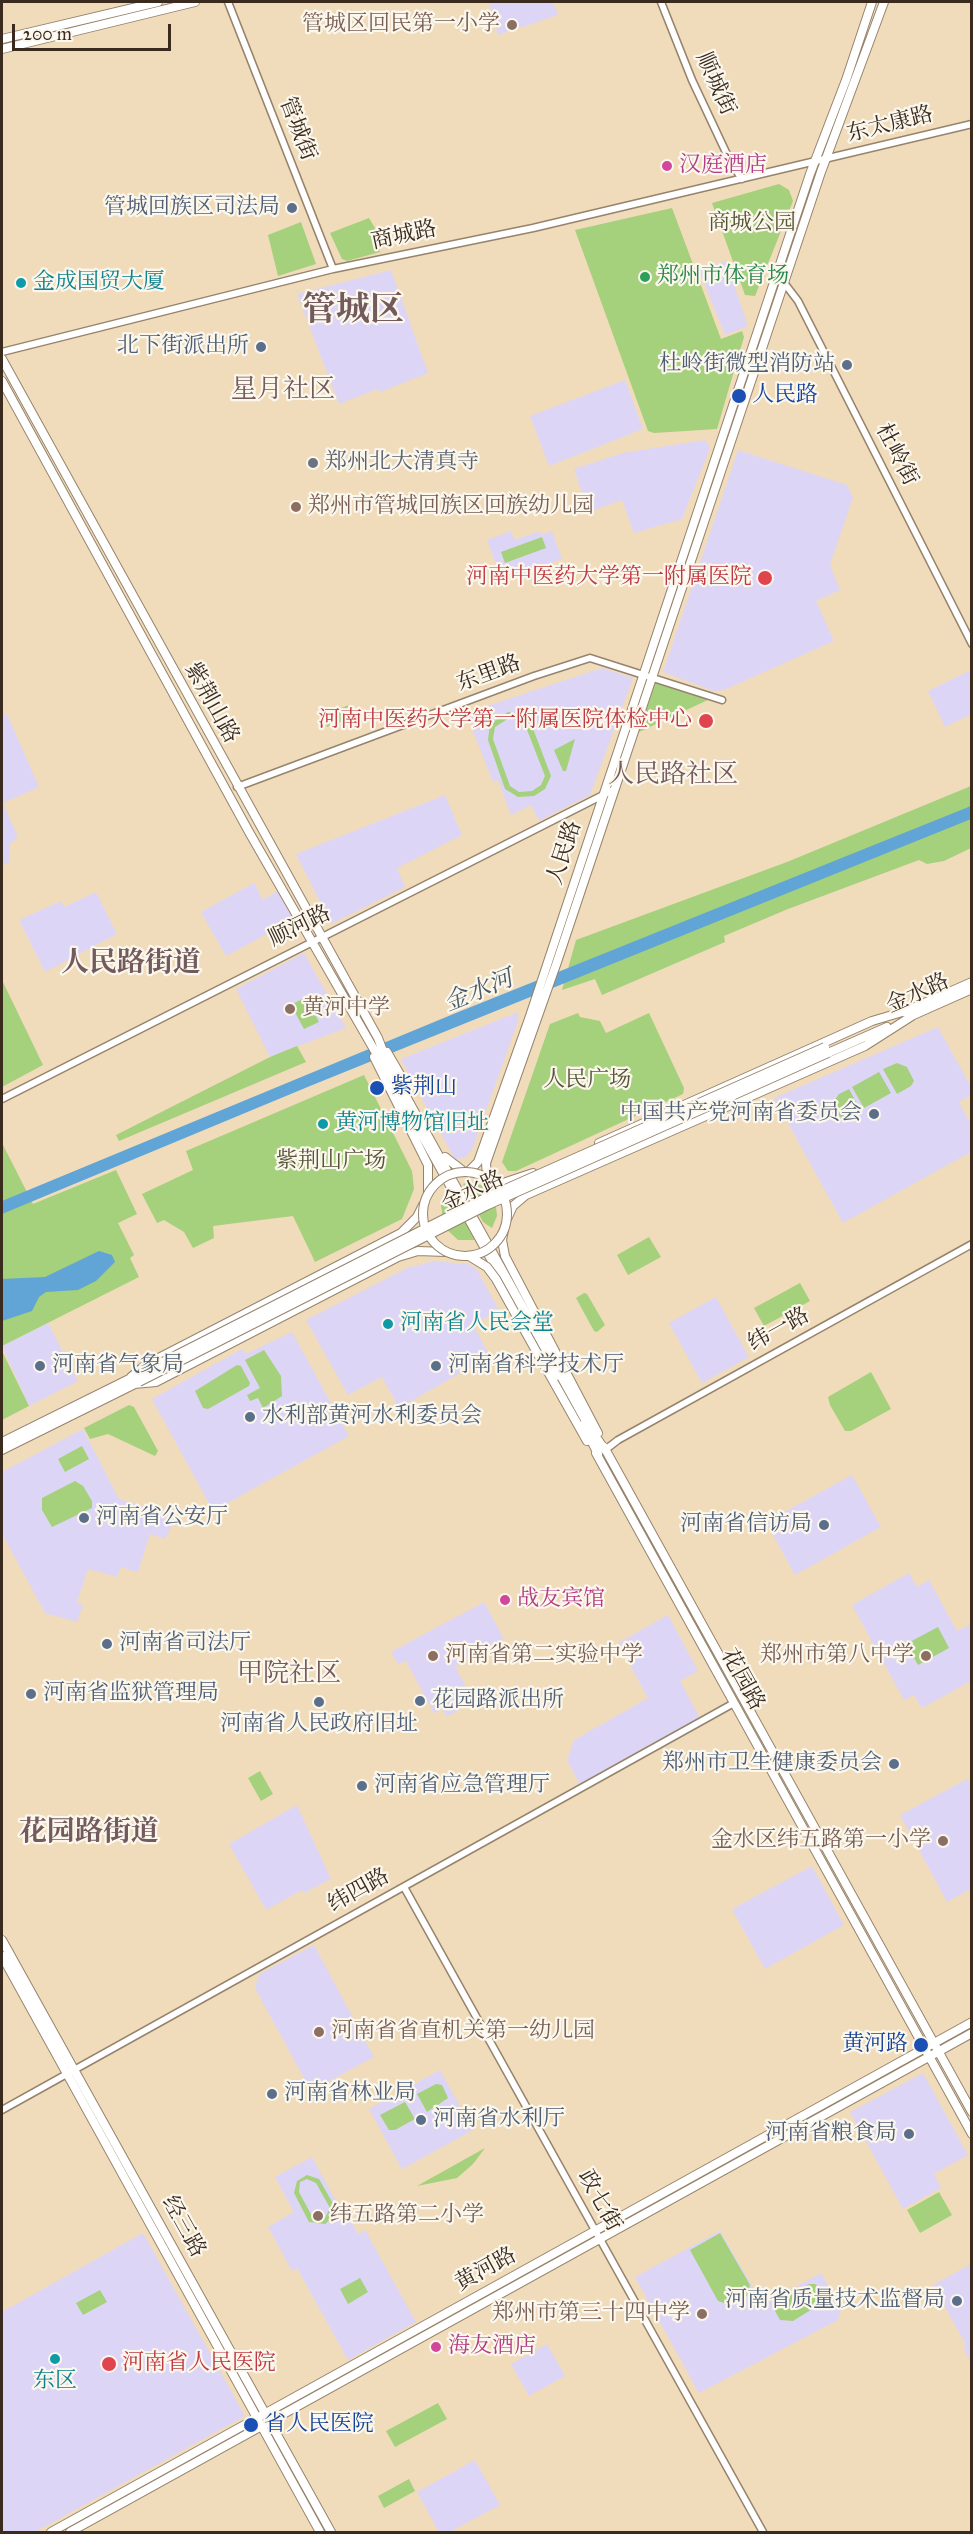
<!DOCTYPE html>
<html>
<head>
<meta charset="utf-8">
<style>
	body { margin:0 }
	#map { position:relative; width:973px; height:2534px; overflow:hidden; background:#f0dcbb; font-family:"IM FELL Great Primer",serif }
	canvas { display:block }
	.frame { position:absolute; inset:0; border:3px solid #3b2a1e; pointer-events:none }
	.scale { position:absolute; left:12px; top:24px; width:159px; height:27px; box-sizing:border-box; border:3px solid #3b2a1e; border-top:0; padding-left:8px; font-size:18px; line-height:21px; white-space:nowrap; color:#3b2a1e; -webkit-text-stroke:4px #fbf7ec; paint-order:stroke }
</style>
</head>
<body>
<div id="map">
<canvas width="973" height="2534"></canvas>
<div class="frame"></div>
<div class="scale">200 m</div>
</div>
<script>
const context = document.querySelector('canvas').getContext('2d');
context.lineJoin = 'round';
function paint(path, color) { context.fillStyle = color; context.fill(path, 'evenodd'); }
const shape = rows => new Path2D(rows.map(r => 'M' + r).join(''));
function stroke(path, color, width, dash) { context.strokeStyle = color; context.lineWidth = width; context.lineCap = dash ? 'butt' : 'round'; context.setLineDash(dash || []); context.stroke(path); }
function label(font, color, halo, rows, align = 'center') {
  context.font = font + ' "IM FELL Great Primer","Noto Serif SC",serif'; context.lineWidth = 4.5; context.setLineDash([]); context.textBaseline = 'middle'; context.strokeStyle = halo; context.fillStyle = color; for (const [text, x, y, turn = 0] of rows) {
    context.save(); context.translate(x, y); context.rotate((+turn || 0) * Math.PI / 180); context.textAlign = isNaN(turn) ? turn : align; if (halo) context.strokeText(text, 0, 0); context.fillText(text, 0, 0); context.restore();
  }
}
paint(shape([
	[489,2,553,2,558,15,498,35],
	[726,261,748,326,725,335,699,270],
	[391,270,428,373,380,392,378,389,339,404,297,294],
	[625,380,643,429,549,466,530,416],
	[705,440,710,448,682,519,634,533,622,500,589,512,574,469,623,453],
	[738,450,847,485,853,497,830,565,840,590,816,601,834,641,724,690,714,691,663,672],
	[511,531,515,540,540,531,541,535,552,531,562,559,502,581,487,540],
	[602,668,633,678,590,795,539,821,531,805,511,815,498,780,493,782,466,713],
	[969,671,971,677,971,714,945,727,928,691],
	[7,714,39,787,3,803,18,837,10,844,9,862,2,866,2,716],
	[445,795,462,835,397,868,405,887,331,924,296,854],
	[254,883,263,900,278,891,293,920,226,956,201,912],
	[96,892,117,934,45,972,19,920,61,901,64,907],
	[304,953,346,1028,270,1057,236,989],
	[518,1012,518,1021,472,1150,466,1157,455,1160,401,1059],
	[938,1027,971,1087,971,1095,959,1102,971,1125,971,1152,843,1223,774,1098],
	[434,1261,467,1264,476,1268,499,1310,473,1325,490,1356,399,1408,382,1377,348,1395,306,1320,407,1268],
	[716,1297,749,1357,702,1383,669,1323],
	[48,1323,78,1381,29,1406,2,1346],
	[292,1332,349,1436,213,1511,152,1399,242,1349,246,1354],
	[83,1429,119,1499,153,1509,160,1506,171,1527,165,1539,150,1534,138,1572,121,1567,117,1577,88,1569,77,1602,83,1605,77,1622,45,1613,2,1534,2,1472],
	[852,1475,881,1527,795,1575,766,1522],
	[909,1573,917,1587,929,1580,957,1631,971,1624,971,1681,922,1708,914,1695,904,1700,852,1605],
	[484,1602,504,1639,455,1666,474,1701,447,1717,442,1709,434,1713,406,1661,398,1664,391,1652],
	[668,1615,698,1671,680,1681,700,1718,580,1785,567,1760,574,1740,648,1698,618,1643],
	[967,1779,972,1787,971,1889,947,1902,900,1815],
	[297,1805,331,1879,304,1893,302,1890,266,1910,229,1844],
	[812,1866,844,1925,765,1969,732,1909],
	[314,1945,374,2057,311,2091,255,1988,259,1974],
	[440,2070,473,2130,402,2169,369,2109],
	[923,2073,968,2155,934,2174,941,2188,903,2209,850,2112],
	[312,2157,342,2212,345,2210,358,2234,365,2230,416,2322,348,2360,297,2268,292,2271,268,2227,294,2212,275,2177],
	[720,2231,763,2305,821,2273,841,2309,838,2320,699,2393,635,2277],
	[143,2233,245,2416,35,2532,2,2532,2,2312],
	[971,2264,971,2363,963,2347,966,2345,933,2285],
	[547,2344,565,2376,529,2396,511,2364],
	[475,2460,500,2505,450,2532,439,2532,417,2492]
]), '#ddd5f6');
paint(shape([
	[779,184,789,190,793,201,755,296,745,295,712,203],
	[672,208,721,339,742,331,744,337,717,429,654,433,648,431,575,230],
	[369,218,375,228,380,252,347,261,342,259,330,233],
	[301,222,316,264,278,276,268,235],
	[542,537,546,548,505,563,501,552],
	[656,680,710,699,639,732],
	[349,705,354,717,327,727,323,715],
	[508,712,522,714,529,718,551,776,545,789,534,796,518,797,505,789,488,740,490,724],
	[509,718,524,722,545,776,541,785,532,791,519,792,510,786,493,739,495,727],
	[575,739,566,771,563,771,554,750],
	[971,786,971,848,944,861,927,864,919,860,788,909,724,936,725,942,602,995,595,979,562,990,576,940,787,862],
	[2,980,43,1065,2,1087],
	[306,997,319,1022,304,1029,291,1005],
	[578,1013,580,1017,600,1021,606,1033,649,1013,684,1088,683,1094,516,1171,508,1171,502,1162,550,1024],
	[297,1046,306,1062,119,1141,116,1135,270,1057],
	[897,1063,907,1067,914,1081,911,1086,897,1094,883,1069],
	[879,1072,891,1093,864,1108,852,1087],
	[364,1075,412,1171,414,1189,402,1219,315,1262,293,1216,213,1226,214,1238,193,1248,184,1232,164,1220,157,1223,142,1194,193,1170,186,1151],
	[849,1089,862,1113,845,1122,835,1111,834,1101,839,1094],
	[2,1143,33,1204,116,1170,137,1214,118,1223,134,1255,130,1258,139,1277,2,1346],
	[471,1182,484,1186,495,1198,497,1216,492,1228,483,1222,463,1184],
	[449,1192,478,1240,458,1240,444,1227,441,1205],
	[649,1237,661,1257,628,1275,617,1255],
	[800,1283,810,1301,764,1326,754,1308],
	[584,1293,587,1294,605,1325,597,1332,594,1331,576,1298],
	[264,1350,281,1376,282,1396,263,1408,258,1398,250,1401,247,1395,260,1388,245,1360],
	[2,1351,29,1406,2,1420],
	[237,1365,241,1366,250,1383,249,1386,208,1409,203,1408,195,1391],
	[871,1372,891,1409,851,1431,845,1431,830,1405,828,1397],
	[129,1405,134,1407,158,1451,155,1456,108,1434,90,1439,84,1428],
	[82,1446,89,1459,65,1472,58,1459],
	[75,1481,83,1486,92,1501,92,1508,52,1527,42,1510,42,1498],
	[938,1627,949,1648,918,1665,906,1644],
	[260,1771,273,1794,261,1801,248,1778],
	[436,2084,442,2085,448,2098,427,2112,417,2094],
	[405,2102,415,2119,395,2130,389,2130,380,2115],
	[485,2148,473,2164,457,2178,417,2186],
	[307,2175,319,2179,335,2207,334,2216,325,2224,309,2222,294,2193,297,2181],
	[307,2179,316,2183,330,2208,324,2220,313,2218,299,2192,300,2182],
	[939,2192,952,2215,920,2233,907,2210],
	[720,2233,750,2285,747,2296,730,2305,718,2301,690,2250],
	[360,2278,368,2292,348,2304,340,2289],
	[809,2284,815,2284,823,2290,822,2303,793,2321,780,2320,775,2311,778,2302],
	[100,2290,107,2302,83,2315,76,2303],
	[438,2403,447,2419,395,2447,386,2431],
	[409,2479,415,2491,384,2508,378,2496]
]), '#a5d07c');
paint(shape([
	[971,806,971,819,310,1086,2,1214,2,1201,451,1015],
	[99,1251,112,1255,115,1262,96,1281,78,1290,46,1292,39,1297,32,1311,2,1321,2,1279,45,1277]
]), '#60a5d5');
const minor = shape([
	[228,2,333,269],
	[661,2,692,80,731,163,742,179],
	[785,284,798,301,972,644],
	[2,352,333,269,533,228,972,124],
	[237,787,534,676,590,658,722,700],
	[2,1099,615,789],
	[605,1450,618,1440,972,1244],
	[404,1887,763,2532],
	[2,2110,734,1703]
]);
const major = shape([
	[2,39,158,2],
	[2,49,195,2],
	[2,359,378,1038,388,1064,588,1425,605,1450],
	[2,381,249,832,384,1067,556,1376],
	[904,1012,972,982],
	[909,1017,972,989],
	[387,1052,405,1083],
	[828,1053,887,1027],
	[374,1057,428,1165,428,1193],
	[599,1143,872,1021,909,1010],
	[445,1157,463,1171],
	[469,1171,478,1162,530,1016,810,174,846,80,872,2],
	[487,1177,486,1163,557,962,821,172,884,2],
	[492,1180,503,1183,533,1173],
	[507,1219,513,1206,526,1195,865,1046,912,1016],
	[504,1230,502,1240,505,1256,598,1433],
	[547,1370,587,1441],
	[131,1377,147,1364,401,1233,417,1217,423,1205],
	[134,1384,156,1382,398,1257,418,1251,446,1252],
	[583,1425,598,1454],
	[2,1442,135,1376],
	[604,1447,972,2112],
	[2,1450,137,1383],
	[596,1453,972,2134],
	[2,1940,331,2532],
	[2,1956,320,2532],
	[51,2532,972,2022],
	[70,2532,972,2033]
]);
stroke(minor, '#96836c', 9);
stroke(major, '#96836c', 10);
stroke(minor, '#fff', 6);
stroke(major, '#fff', 8);
const majorBridge = shape([
	'423 1214a42 42 0 1 1 84 0a42 42 0 1 1-84 0Z',
	[469,1256,487,1267,496,1279,545,1367],
	[137,1375,485,1198,825,1047],
	[139,1382,488,1205,828,1053]
]);
stroke(majorBridge, '#96836c', 10, []);
stroke(majorBridge, '#fff', 8);
for (const [x, y, r, color] of [
	[512,25,6,"#8d6e63"],
	[667,166,6,"#d1479c"],
	[292,208,6,"#5c6f8a"],
	[645,277,6,"#2e9e5b"],
	[21,283,6,"#0f9aa8"],
	[261,347,6,"#5c6f8a"],
	[847,365,6,"#5c6f8a"],
	[739,396,8,"#1a4fb4"],
	[313,463,6,"#6b7280"],
	[296,507,6,"#8d6e63"],
	[765,578,8,"#e0444e"],
	[706,721,8,"#e0444e"],
	[290,1009,6,"#8d6e63"],
	[377,1088,8,"#1a4fb4"],
	[874,1114,6,"#5c6f8a"],
	[323,1124,6,"#0f9aa8"],
	[388,1324,6,"#0f9aa8"],
	[40,1366,6,"#5c6f8a"],
	[436,1366,6,"#5c6f8a"],
	[250,1417,6,"#5c6f8a"],
	[84,1518,6,"#5c6f8a"],
	[824,1525,6,"#5c6f8a"],
	[505,1600,6,"#d1479c"],
	[107,1644,6,"#5c6f8a"],
	[433,1656,6,"#8d6e63"],
	[926,1656,6,"#8d6e63"],
	[31,1694,6,"#5c6f8a"],
	[420,1701,6,"#5c6f8a"],
	[319,1702,6,"#5c6f8a"],
	[894,1764,6,"#5c6f8a"],
	[362,1786,6,"#5c6f8a"],
	[943,1841,6,"#8d6e63"],
	[319,2032,6,"#8d6e63"],
	[921,2045,8,"#1a4fb4"],
	[272,2094,6,"#5c6f8a"],
	[421,2120,6,"#5c6f8a"],
	[909,2134,6,"#5c6f8a"],
	[318,2216,6,"#8d6e63"],
	[957,2301,6,"#5c6f8a"],
	[702,2314,6,"#8d6e63"],
	[436,2347,6,"#d1479c"],
	[55,2359,6,"#0f9aa8"],
	[109,2364,8,"#e0444e"],
	[251,2425,8,"#1a4fb4"]
]) { const dot = new Path2D(); dot.arc(x, y, r, 0, 2 * Math.PI); context.fillStyle = color; context.fill(dot); stroke(dot, '#fbf7ec', 2); }
label('22px', '#785e54', '#fbf7ec', [
	["管城区回民第一小学",500,25,"right"],
	["郑州市管城回族区回族幼儿园",308,507],
	["黄河中学",302,1009],
	["河南省第二实验中学",445,1656],
	["郑州市第八中学",914,1656,"right"],
	["金水区纬五路第一小学",931,1841,"right"],
	["河南省省直机关第一幼儿园",331,2032],
	["纬五路第二小学",330,2216],
	["郑州市第三十四中学",690,2314,"right"]
], 'left');
label('22px', '#3b2a1e', '#fbf7ec', [
	["顺城街",715,84,66],
	["东太康路",890,125,-14],
	["管城街",297,129,69],
	["商城路",404,236,-12],
	["杜岭街",896,455,63],
	["东里路",489,674,-20],
	["紫荆山路",211,703,61],
	["人民路",565,853,-72],
	["顺河路",300,927,-26],
	["金水路",918,994,-24],
	["金水路",473,1192,-25],
	["纬一路",779,1330,-29],
	["花园路",742,1680,61],
	["纬四路",359,1891,-29],
	["政七街",599,2201,61],
	["经三路",183,2227,61],
	["黄河路",486,2270,-29]
]);
label('22px', '#b23c85', '#fbf7ec', [
	["汉庭酒店",679,166],
	["战友宾馆",517,1600],
	["海友酒店",448,2347]
], 'left');
label('22px', '#4e5e75', '#fbf7ec', [
	["管城回族区司法局",280,208,"right"],
	["北下街派出所",249,347,"right"],
	["杜岭街微型消防站",835,365,"right"],
	["中国共产党河南省委员会",862,1114,"right"],
	["河南省气象局",52,1366],
	["河南省科学技术厅",448,1366],
	["水利部黄河水利委员会",262,1417],
	["河南省公安厅",96,1518],
	["河南省信访局",812,1525,"right"],
	["河南省司法厅",119,1644],
	["河南省监狱管理局",43,1694],
	["花园路派出所",432,1701],
	["河南省人民政府旧址",319,1725,"center"],
	["郑州市卫生健康委员会",882,1764,"right"],
	["河南省应急管理厅",374,1786],
	["河南省林业局",284,2094],
	["河南省水利厅",433,2120],
	["河南省粮食局",897,2134,"right"],
	["河南省质量技术监督局",945,2301,"right"]
], 'left');
label('22px', '#565436', '#fbf7ec', [
	["商城公园",752,224],
	["人民广场",587,1081],
	["紫荆山广场",331,1162]
]);
label('22px', '#27864d', '#fbf7ec', [
	["郑州市体育场",657,277]
], 'left');
label('22px', '#0d838f', '#fbf7ec', [
	["金成国贸大厦",33,283],
	["黄河博物馆旧址",335,1124],
	["河南省人民会堂",400,1324],
	["东区",55,2382,"center"]
], 'left');
label('22px', '#164399', '#fbf7ec', [
	["人民路",752,396],
	["紫荆山",391,1088],
	["黄河路",908,2045,"right"],
	["省人民医院",264,2425]
], 'left');
label('22px', '#5b616d', '#fbf7ec', [
	["郑州北大清真寺",325,463]
], 'left');
label('22px', '#be3a42', '#fbf7ec', [
	["河南中医药大学第一附属医院",752,578],
	["河南中医药大学第一附属医院体检中心",692,721],
	["河南省人民医院",122,2364,"left"]
], 'right');
label('italic 24px', '#4a5b67', '#fbf7ec', [
	["金水河",479,992,-22]
]);
label('26px', '#735a5c', '#fbf7ec', [
	["星月社区",283,391],
	["人民路社区",673,776],
	["甲院社区",289,1675]
]);
label('bold 28px', '#735a5c', '#fbf7ec', [
	["人民路街道",131,964],
	["花园路街道",89,1833]
]);
label('bold 34px', '#735a5c', '#fbf7ec', [
	["管城区",353,312]
]);
</script>
</body>
</html>
